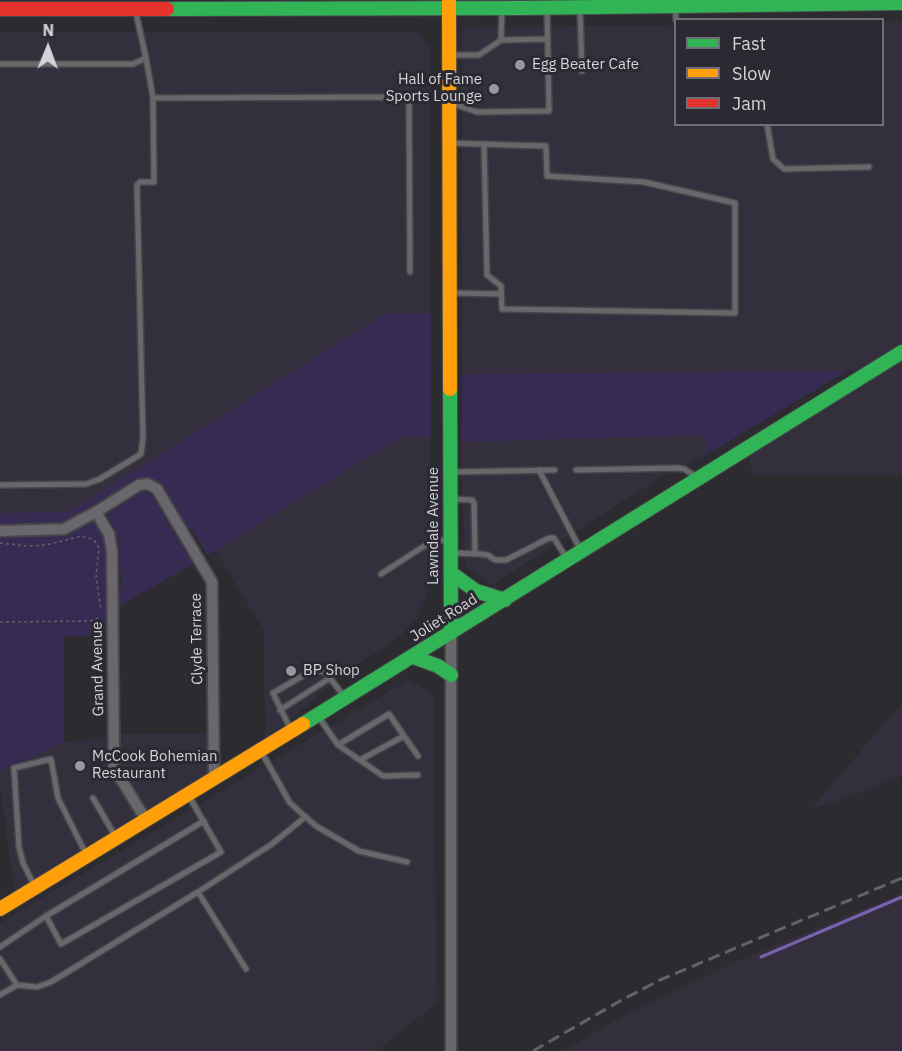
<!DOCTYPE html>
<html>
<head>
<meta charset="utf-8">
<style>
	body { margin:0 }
	#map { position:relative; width:902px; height:1051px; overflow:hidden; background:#2c2b30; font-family:"IBM Plex Sans",sans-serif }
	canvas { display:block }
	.legend { position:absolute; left:674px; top:18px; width:210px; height:108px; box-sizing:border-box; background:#2b2932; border:2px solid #6f6d75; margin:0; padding:8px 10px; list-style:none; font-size:18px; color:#d5d3d9 }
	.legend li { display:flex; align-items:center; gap:12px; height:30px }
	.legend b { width:30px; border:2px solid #6f6d75 }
	.north { position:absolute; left:18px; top:18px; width:60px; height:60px; -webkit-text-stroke:4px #2b2932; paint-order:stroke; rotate:1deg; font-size:16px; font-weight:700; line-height:24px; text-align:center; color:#d5d3d9 }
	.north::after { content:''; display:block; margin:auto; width:21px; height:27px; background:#d5d3d9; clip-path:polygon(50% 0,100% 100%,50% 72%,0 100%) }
</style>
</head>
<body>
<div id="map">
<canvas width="902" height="1051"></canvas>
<ul class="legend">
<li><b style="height:8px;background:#30b455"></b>Fast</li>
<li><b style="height:8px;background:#ff9f0a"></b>Slow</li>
<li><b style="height:8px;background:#e5322d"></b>Jam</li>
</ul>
<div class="north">N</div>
</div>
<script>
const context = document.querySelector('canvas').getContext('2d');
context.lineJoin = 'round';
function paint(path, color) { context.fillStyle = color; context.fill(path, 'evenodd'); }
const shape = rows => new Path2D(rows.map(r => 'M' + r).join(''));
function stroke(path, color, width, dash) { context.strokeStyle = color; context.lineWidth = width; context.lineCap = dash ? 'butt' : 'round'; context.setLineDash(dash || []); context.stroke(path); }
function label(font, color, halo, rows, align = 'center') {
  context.font = font + ' "IBM Plex Sans",sans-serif'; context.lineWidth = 6; context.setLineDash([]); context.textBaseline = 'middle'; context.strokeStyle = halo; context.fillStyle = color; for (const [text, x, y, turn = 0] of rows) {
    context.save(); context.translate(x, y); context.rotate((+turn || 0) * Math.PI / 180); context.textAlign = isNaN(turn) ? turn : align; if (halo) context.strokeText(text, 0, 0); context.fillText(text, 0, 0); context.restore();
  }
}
paint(shape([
	[883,21,902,21,902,475,753,475,747,453,877,370,462,374,462,28,675,25,676,124,882,124],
	[0,32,420,32,430,50,431,314,385,314,69,513,0,513],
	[707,435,706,455,661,477,492,585,465,566,461,442],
	[402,436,431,436,431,576,427,597,416,618,405,632,384,648,349,669,265,742,264,630,232,579,216,550],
	[408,680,433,693,437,1003,376,1051,0,1051,0,923],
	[902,703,902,776,841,800,812,808],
	[217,733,217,771,15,893,0,787,0,771,64,742,106,738,106,734],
	[902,894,902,1051,563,1051,628,1013,751,955]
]), '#332f3d');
paint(shape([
	[385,314,431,314,431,436,402,436,208,555,192,530,187,527,160,485,147,478,135,479,90,508,107,534,109,636,64,636,64,742,0,771,0,513,69,512],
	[847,371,706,455,706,435,461,442,462,374],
	[141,491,148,492,153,497,193,564,116,608,121,585,119,540,108,515,110,509]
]), '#372b53');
stroke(shape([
	[761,957,902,897]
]), '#7862ae', 3);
const lane = shape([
	[675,7,676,20],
	[580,10,582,71],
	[501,40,502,9],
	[452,55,479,55,501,40,548,39],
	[0,64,133,64,146,58,135,9],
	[153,98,409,97,410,272],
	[451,103,477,112,549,111,547,9],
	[767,124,773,159,784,169,869,167],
	[451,143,509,145,546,146,547,176,644,182,735,203,735,313,502,309,501,286,487,275,484,144],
	[452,293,501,294],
	[539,470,580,549],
	[576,470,677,468,684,469,695,476],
	[452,472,555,470],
	[0,485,86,484,100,479,141,454,143,438,137,185,140,182,154,182,153,98,146,58],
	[453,499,472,500,474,503,475,554],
	[453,553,480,554,488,555,495,560,506,560,549,538,554,538,567,559],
	[381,574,432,541,449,540],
	[280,710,330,678],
	[318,716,338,745,383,776,418,775],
	[290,728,273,693,313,670,325,672,344,696],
	[404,736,418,756],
	[338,745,389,714,404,736,360,760],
	[261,751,290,803,316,826,359,851,407,862],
	[93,798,114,834],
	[34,885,23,863,19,847,14,768,51,759,58,798,85,852],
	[46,916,61,944,221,852,190,798],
	[0,947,46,916,204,821],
	[0,959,17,985],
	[246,969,198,892,272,844,305,817],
	[0,995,17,985,37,987,51,982,198,892]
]);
const street = shape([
	[96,512,109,534,112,551,114,768,146,820],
	[0,531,64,529,96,512,139,485,148,484,157,489,212,582,214,778],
	[451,1051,451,633]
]);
const fast = shape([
	[167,9,523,8,902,3],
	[450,389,451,633],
	[451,573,476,591,505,600],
	[413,657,438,666,451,675],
	[303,724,902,352]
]);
const slow = shape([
	[449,0,450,389],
	[0,909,303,724]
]);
const jam = shape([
	[0,9,167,9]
]);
stroke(lane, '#47474a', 8);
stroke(street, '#47474a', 14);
stroke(fast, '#47474a', 16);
stroke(slow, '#47474a', 16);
stroke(jam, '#47474a', 16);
stroke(shape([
	[0,543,28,546,46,545,78,537,87,537,95,541,99,548,96,577,101,610],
	[0,622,90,621,101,617]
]), '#626165', 1.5, [3, 3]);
stroke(lane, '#68676b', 5);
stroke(street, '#68676b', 10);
stroke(fast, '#30b455', 14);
stroke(slow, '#ff9f0a', 14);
stroke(jam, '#e5322d', 14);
stroke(shape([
	[533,1051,620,1001,660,980,902,878]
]), '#636267', 3, [12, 6]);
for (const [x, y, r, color] of [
	[520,65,6,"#9a989e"],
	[494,89,6,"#9a989e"],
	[291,671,6,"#9a989e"],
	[80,766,6,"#9a989e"]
]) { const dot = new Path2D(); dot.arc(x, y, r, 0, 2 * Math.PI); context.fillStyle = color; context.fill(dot); stroke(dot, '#2b2932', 2); }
label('15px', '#d5d3d9', '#2b2932', [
	["Egg Beater Cafe",532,65],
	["Hall of Fame",482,80,"right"],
	["Sports Lounge",482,97,"right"],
	["BP Shop",303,671],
	["McCook Bohemian",92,757],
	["Restaurant",92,774]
], 'left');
label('15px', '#d5d3d9', '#2b2932', [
	["Lawndale Avenue",434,526,-90],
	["Joliet Road",444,618,-32],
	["Clyde Terrace",197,639,-91],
	["Grand Avenue",98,669,-91]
]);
</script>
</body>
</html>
